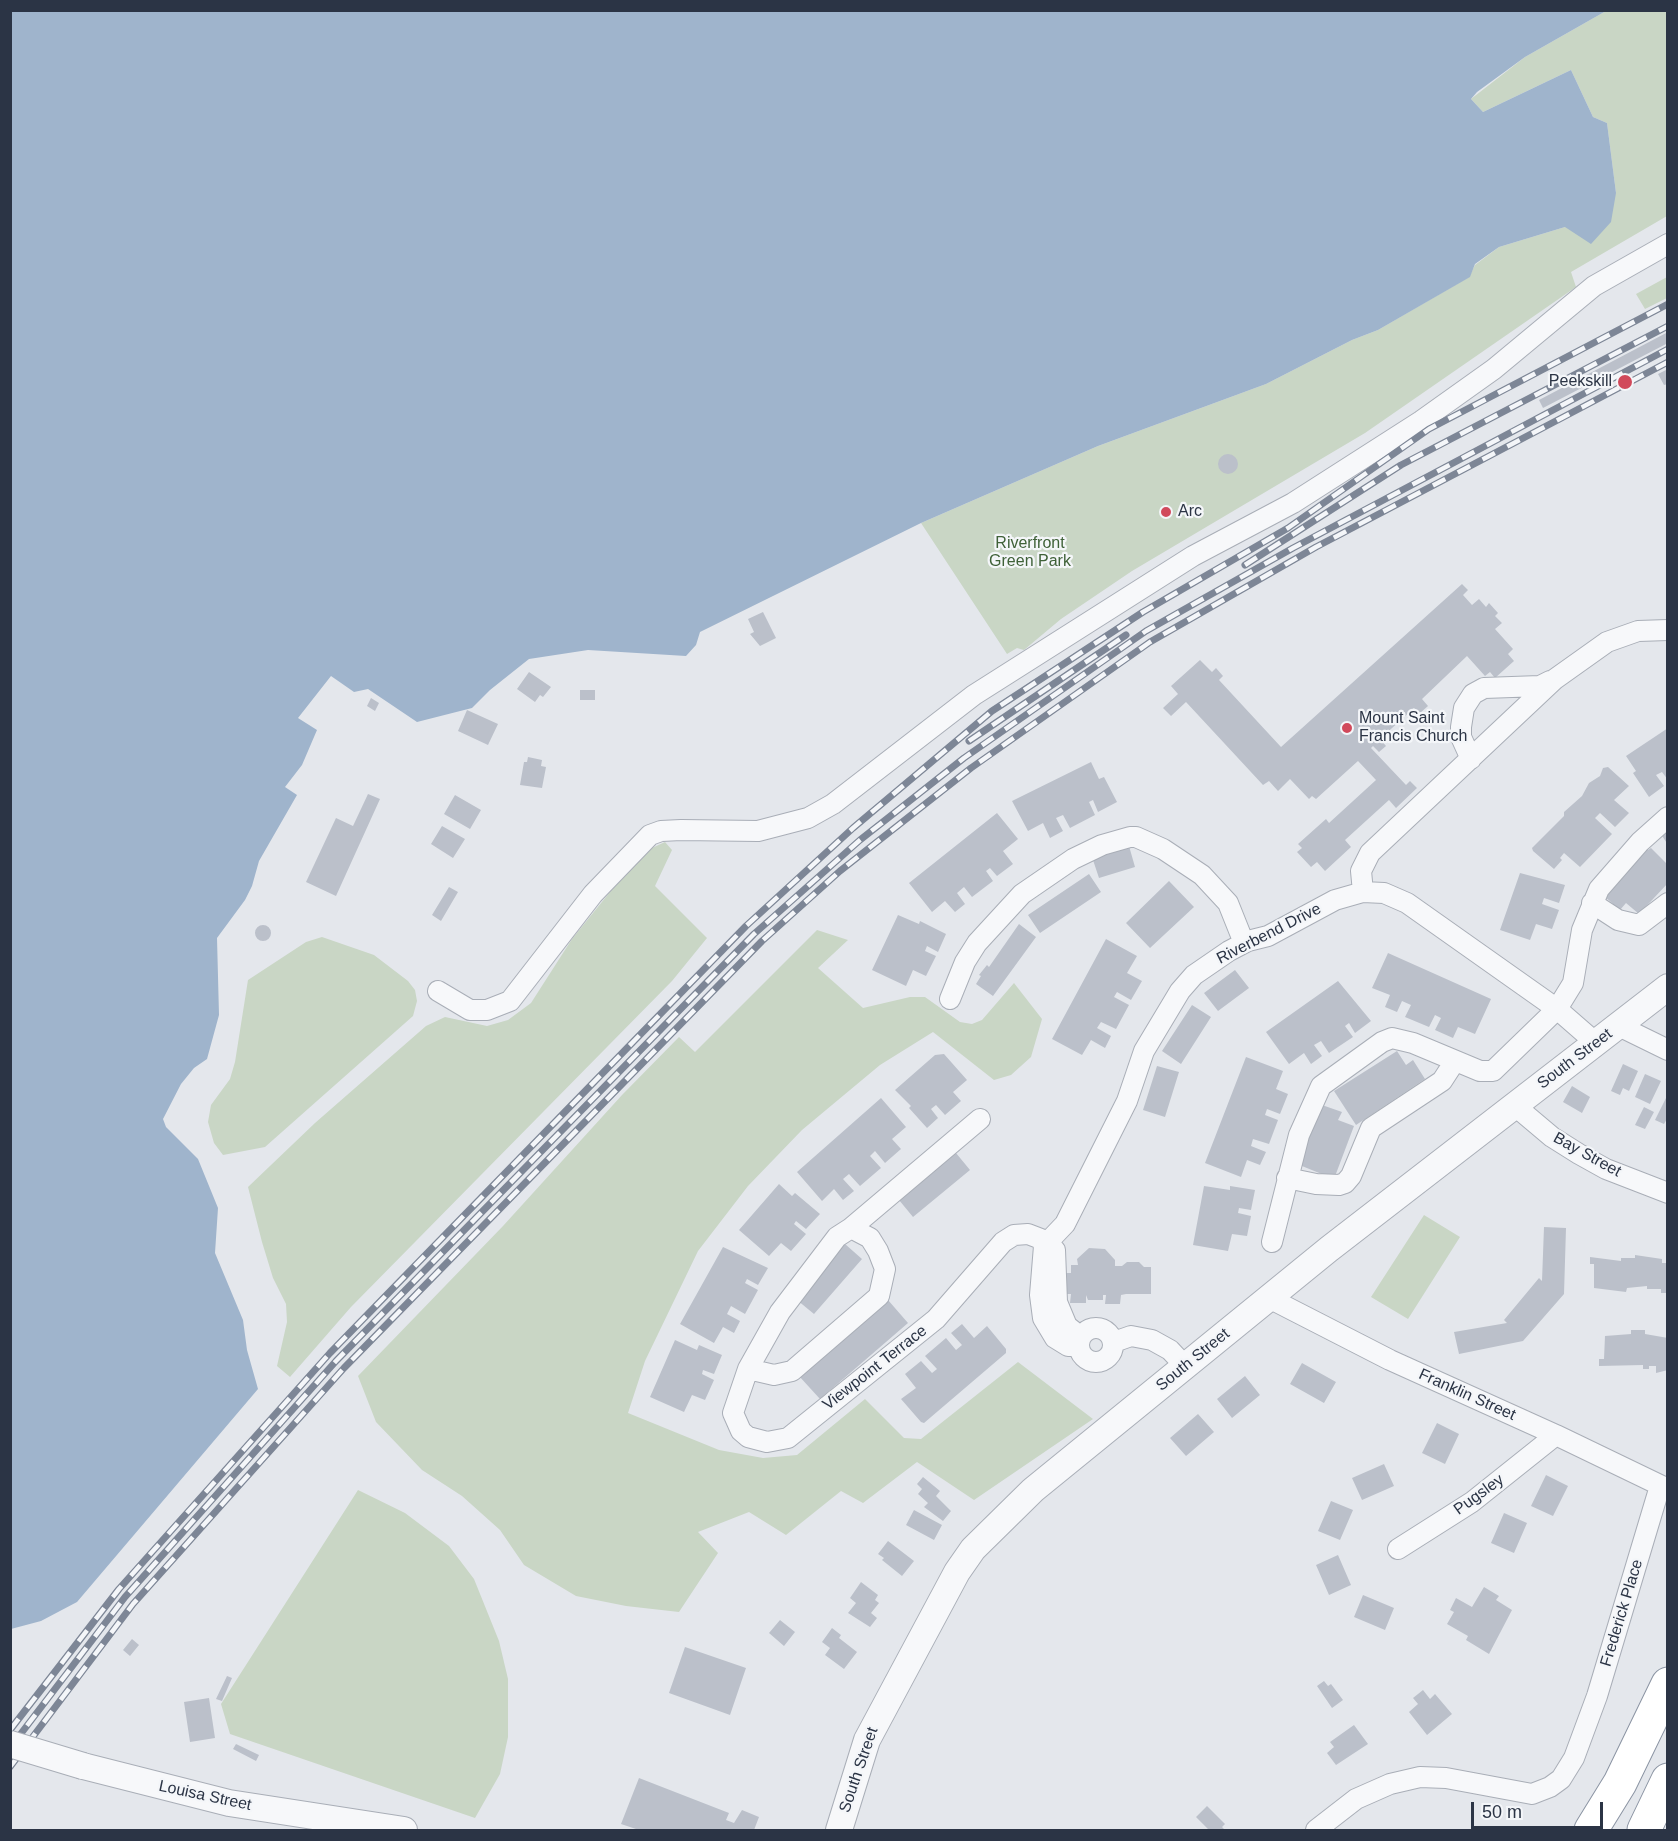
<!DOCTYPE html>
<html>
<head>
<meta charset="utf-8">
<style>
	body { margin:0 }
	#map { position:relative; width:1678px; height:1841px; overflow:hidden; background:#e4e7ec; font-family:Helvetica,sans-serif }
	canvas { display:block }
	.frame { position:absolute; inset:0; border:12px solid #2b3445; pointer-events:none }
	.scale { position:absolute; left:1471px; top:1802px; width:132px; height:27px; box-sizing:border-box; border:3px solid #2b3445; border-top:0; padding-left:8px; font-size:18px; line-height:21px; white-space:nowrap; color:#2b3445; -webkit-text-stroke:4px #f4f6f9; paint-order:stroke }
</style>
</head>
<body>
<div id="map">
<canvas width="1678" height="1841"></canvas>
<div class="frame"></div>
<div class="scale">50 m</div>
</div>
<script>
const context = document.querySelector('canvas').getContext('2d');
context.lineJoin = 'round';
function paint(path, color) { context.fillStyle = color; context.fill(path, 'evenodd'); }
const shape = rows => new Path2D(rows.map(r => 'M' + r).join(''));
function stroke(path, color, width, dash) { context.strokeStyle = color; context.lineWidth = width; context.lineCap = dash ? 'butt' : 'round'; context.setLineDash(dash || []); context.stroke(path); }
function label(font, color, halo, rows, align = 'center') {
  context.font = font + ' Helvetica,sans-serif'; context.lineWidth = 4.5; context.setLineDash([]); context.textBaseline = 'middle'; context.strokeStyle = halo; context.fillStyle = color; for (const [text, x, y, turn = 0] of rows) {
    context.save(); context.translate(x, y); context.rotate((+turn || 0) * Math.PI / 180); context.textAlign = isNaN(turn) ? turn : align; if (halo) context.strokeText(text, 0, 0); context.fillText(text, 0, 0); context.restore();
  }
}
paint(shape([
	[1606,11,1667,11,1667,216,1571,272,1576,287,1365,433,1132,571,1061,619,1024,650,1017,648,1007,654,921,523,1098,446,1266,384,1352,340,1378,330,1469,277,1475,265,1499,247,1565,227,1616,193,1607,123,1593,117,1571,70,1483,112,1471,99,1525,57],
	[1667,277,1667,298,1645,309,1636,294],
	[665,842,672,850,655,886,707,938,672,981,351,1307,290,1377,277,1366,287,1322,286,1304,273,1278,262,1242,248,1187,315,1123,426,1026,445,1017,487,1026,508,1020,531,1003,572,939,614,887,652,848],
	[817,930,848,940,818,968,863,1008,910,997,925,997,960,1022,972,1024,982,1020,1014,983,1042,1019,1031,1057,1011,1075,994,1080,933,1032,880,1065,802,1130,748,1186,698,1251,645,1361,628,1413,719,1450,763,1458,797,1455,865,1399,904,1438,921,1439,1018,1362,1093,1419,974,1500,917,1462,863,1503,841,1491,786,1535,749,1512,698,1532,718,1553,679,1612,626,1606,576,1596,524,1565,500,1530,462,1496,422,1470,376,1422,358,1376,503,1226,622,1095,679,1037,695,1052],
	[322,937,374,955,408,981,415,990,417,1001,413,1016,265,1147,223,1155,214,1143,208,1122,211,1105,230,1079,235,1062,248,980,306,942],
	[1424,1215,1460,1237,1408,1319,1371,1297],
	[358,1490,405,1513,449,1546,474,1579,499,1641,508,1679,508,1737,500,1774,475,1818,230,1734,221,1704]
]), '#c9d6c5');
paint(shape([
	[10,11,1606,11,1525,57,1477,92,1471,99,1483,112,1571,70,1593,117,1607,123,1616,193,1611,222,1591,244,1565,227,1499,247,1475,264,1470,277,1378,330,1352,340,1266,384,1098,446,921,523,700,632,696,645,686,656,588,650,529,659,490,690,472,708,417,722,368,689,354,692,331,676,298,718,317,730,302,765,285,787,297,795,259,861,252,886,245,900,217,938,219,1015,207,1059,194,1068,181,1084,163,1119,166,1127,198,1159,218,1208,215,1253,243,1320,247,1350,258,1389,77,1602,41,1621,11,1629]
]), '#9fb4cc');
paint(shape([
	[1668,332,1668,343,1543,408,1539,400],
	[1668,369,1668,384,1664,385,1658,374],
	'1218 464a10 10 0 1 1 20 0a10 10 0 1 1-20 0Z',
	[1462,584,1468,590,1463,595,1472,605,1479,599,1486,607,1489,603,1498,613,1495,616,1502,623,1495,629,1513,649,1508,654,1514,661,1495,678,1490,672,1485,676,1467,656,1422,699,1428,706,1419,714,1414,708,1380,739,1386,746,1379,752,1373,746,1371,748,1406,785,1410,781,1417,788,1396,808,1389,800,1345,840,1351,847,1325,871,1317,862,1311,867,1297,852,1302,848,1298,844,1326,819,1329,823,1376,780,1358,761,1316,799,1312,796,1309,799,1290,779,1278,791,1269,781,1263,785,1186,702,1171,716,1163,708,1178,694,1171,686,1200,660,1212,672,1216,668,1223,676,1219,680,1281,747],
	[763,612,776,638,760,646,750,634,754,632,748,619],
	[529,672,551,687,543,697,540,695,535,702,517,689],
	[580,690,595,690,595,700,580,700],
	[371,698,379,703,375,711,367,706],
	[467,710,498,724,488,745,458,731],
	[1668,728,1668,780,1662,772,1656,775,1664,786,1649,797,1633,773,1636,771,1626,756],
	[528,757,542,760,541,766,546,767,542,788,520,785,524,762,527,762],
	[1091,762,1099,779,1104,777,1117,802,1098,812,1093,800,1089,802,1095,815,1070,828,1063,815,1056,818,1063,831,1050,838,1043,823,1028,831,1012,801],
	[1608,767,1629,786,1614,800,1629,813,1615,827,1600,813,1595,818,1612,834,1580,867,1564,853,1560,858,1562,860,1554,869,1533,851,1532,848,1564,816,1564,812,1582,796,1589,783,1600,776,1603,768],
	[368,794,380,799,336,896,306,882,336,818,353,826],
	[455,795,481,810,470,829,444,814],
	[997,813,1018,839,1003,851,1013,864,997,876,990,868,986,871,993,881,972,897,964,887,957,893,965,904,955,912,945,901,932,912,909,883],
	[442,826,465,839,453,858,431,844],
	[1668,830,1668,845,1661,834],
	[1129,846,1135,867,1099,878,1092,857],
	[1645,847,1648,850,1651,848,1668,865,1668,883,1639,914,1626,903,1620,910,1604,896],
	[1520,873,1565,885,1559,903,1544,898,1542,904,1559,910,1552,929,1536,924,1530,940,1500,930],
	[1089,874,1101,892,1040,933,1028,915],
	[1169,881,1194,907,1150,948,1126,923],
	[449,887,458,892,441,921,432,915],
	[898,915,919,924,920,921,946,934,938,952,927,946,925,951,936,956,926,976,913,970,906,986,872,970],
	[1019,924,1036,937,993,996,976,984,981,976,979,975,987,965,989,967],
	'255 933a8 8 0 1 1 16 0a8 8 0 1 1-16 0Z',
	[1106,939,1137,956,1127,973,1142,981,1131,1000,1117,992,1114,997,1129,1005,1116,1029,1101,1022,1097,1028,1111,1036,1105,1048,1091,1040,1082,1055,1052,1039],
	[1388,953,1491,999,1475,1034,1458,1027,1453,1038,1435,1030,1441,1018,1435,1015,1429,1027,1405,1017,1411,1005,1402,1001,1397,1012,1385,1007,1390,995,1372,988],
	[1235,970,1249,988,1218,1011,1204,993],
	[1338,981,1371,1021,1355,1033,1349,1023,1345,1026,1353,1037,1329,1053,1321,1041,1314,1045,1322,1056,1311,1064,1304,1053,1289,1064,1266,1032],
	[1192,1005,1211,1017,1181,1064,1162,1051],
	[1397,1051,1406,1065,1413,1060,1425,1079,1356,1125,1334,1091],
	[944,1054,967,1080,953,1092,961,1101,945,1115,936,1105,931,1109,938,1118,927,1128,909,1108,911,1106,895,1090,935,1055],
	[1246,1057,1283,1071,1276,1089,1288,1094,1280,1114,1267,1109,1265,1115,1278,1120,1269,1144,1253,1139,1251,1146,1266,1152,1260,1165,1247,1160,1241,1177,1205,1163],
	[1623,1064,1638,1071,1629,1091,1623,1088,1620,1095,1611,1091],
	[1157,1066,1179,1072,1165,1117,1143,1110],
	[1645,1074,1661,1081,1650,1104,1635,1097],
	[1572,1086,1590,1097,1582,1113,1563,1102],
	[1668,1094,1668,1117,1664,1124,1655,1120],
	[881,1098,906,1127,892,1139,901,1149,885,1163,875,1151,870,1156,881,1168,860,1186,849,1174,843,1179,854,1191,843,1200,834,1189,822,1201,797,1172],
	[1322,1105,1342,1112,1338,1120,1354,1126,1334,1179,1297,1164],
	[1644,1107,1654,1112,1645,1129,1635,1125],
	[956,1153,970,1170,913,1217,899,1200],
	[779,1184,792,1196,795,1193,820,1214,806,1229,796,1221,794,1224,806,1234,791,1251,781,1243,769,1256,739,1230],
	[1204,1186,1230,1190,1230,1186,1255,1190,1251,1210,1239,1208,1238,1213,1251,1216,1247,1236,1232,1234,1228,1251,1193,1245],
	[1544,1227,1566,1228,1564,1294,1523,1341,1459,1354,1454,1332,1507,1323,1504,1320,1539,1278,1542,1281],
	[845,1244,862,1259,814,1314,797,1300],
	[723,1247,768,1268,758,1285,747,1279,745,1283,758,1290,745,1314,731,1306,727,1314,740,1321,734,1333,723,1327,714,1343,680,1324],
	[1089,1248,1105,1249,1115,1260,1115,1266,1122,1266,1127,1262,1139,1262,1144,1267,1151,1267,1151,1294,1126,1294,1121,1295,1120,1304,1105,1304,1106,1295,1103,1295,1103,1300,1088,1300,1086,1295,1086,1303,1070,1303,1071,1294,1066,1294,1064,1279,1066,1273,1071,1273,1071,1265,1078,1265,1077,1259],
	[1635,1255,1662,1259,1662,1263,1668,1263,1668,1293,1661,1293,1661,1289,1647,1289,1647,1286,1627,1288,1626,1292,1594,1288,1594,1264,1590,1264,1590,1257,1621,1261,1621,1258,1635,1258],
	[888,1300,908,1323,820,1399,799,1376],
	[962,1324,974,1338,987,1326,1006,1349,1006,1353,924,1423,921,1422,901,1399,916,1388,905,1374,921,1361,932,1373,937,1369,925,1356,946,1338,956,1350,962,1345,951,1333],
	[1631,1330,1645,1330,1645,1334,1668,1338,1668,1370,1656,1373,1656,1366,1649,1366,1649,1369,1643,1369,1643,1365,1599,1366,1599,1359,1604,1359,1605,1336,1631,1334],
	[675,1340,697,1350,699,1345,722,1355,714,1374,703,1370,702,1374,714,1380,705,1400,692,1395,684,1412,650,1397],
	[1302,1363,1336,1382,1324,1403,1290,1384],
	[1245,1376,1260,1395,1232,1418,1217,1399],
	[1198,1414,1214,1432,1186,1456,1170,1438],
	[1437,1423,1459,1434,1445,1464,1422,1453],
	[1384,1464,1394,1486,1362,1500,1352,1478],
	[1546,1475,1568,1486,1553,1516,1531,1506],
	[923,1477,940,1491,936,1496,951,1511,943,1521,924,1507,928,1503,918,1494,922,1489,917,1484],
	[1331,1501,1353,1510,1340,1540,1318,1531],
	[914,1510,942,1525,934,1540,906,1525],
	[1504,1513,1527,1523,1514,1553,1491,1543],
	[888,1541,914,1561,902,1576,882,1560,884,1558,878,1554],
	[1338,1555,1351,1585,1329,1595,1316,1565],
	[861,1582,878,1595,875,1600,879,1603,871,1613,877,1618,870,1627,848,1613,856,1603,850,1598],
	[1484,1587,1499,1596,1496,1600,1512,1610,1489,1654,1466,1640,1468,1636,1447,1624,1454,1612,1450,1610,1456,1598,1472,1607],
	[1363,1595,1394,1608,1385,1630,1354,1617],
	[780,1620,795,1632,784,1646,769,1633],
	[832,1628,841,1635,839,1638,857,1652,844,1669,825,1655,830,1648,822,1642],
	[132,1639,139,1645,130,1656,123,1650],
	[685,1647,746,1668,730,1715,669,1693],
	[227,1676,232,1678,222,1701,216,1699],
	[1324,1681,1328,1686,1331,1684,1343,1700,1332,1708,1317,1686],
	[1423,1690,1430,1699,1435,1694,1452,1714,1427,1735,1409,1712,1418,1704,1413,1698],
	[209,1698,215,1738,190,1742,184,1702],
	[1354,1725,1368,1744,1336,1765,1327,1753,1334,1747,1330,1742],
	[236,1744,259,1755,256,1761,233,1749],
	[639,1778,729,1813,726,1820,734,1823,742,1810,759,1817,754,1830,639,1830,621,1824],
	[1207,1806,1225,1824,1222,1827,1225,1830,1209,1830,1196,1817]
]), '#bbc0ca');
const minor = shape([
	[1471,759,1461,737,1461,727,1464,708,1473,694,1484,688,1540,686,1550,681],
	[1363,892,1361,871,1370,853,1555,679,1607,642,1638,631,1668,630],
	[1592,903,1618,920,1639,925,1668,903],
	[438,991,470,1010,487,1010,510,1001,593,894,650,835,661,831,681,830,758,831,808,818,833,804,974,695,1193,556,1293,503,1421,421,1494,369,1594,286,1668,244],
	[950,999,965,962,977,943,1022,894,1073,859,1102,845,1130,837,1136,837,1163,849,1202,875,1228,903,1244,943],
	[1619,1026,1668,1050],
	[1514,1105,1552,1137,1579,1154,1606,1169,1668,1193],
	[1287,1178,1316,1184,1339,1185,1345,1183,1351,1176,1371,1128,1442,1081,1455,1061],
	[851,1228,980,1119],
	[1272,1242,1299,1135,1321,1086,1382,1042,1392,1038,1413,1043,1480,1071,1493,1071,1557,1009,1573,983,1582,930,1599,889,1640,842,1668,817],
	[1055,1250,1057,1302,1067,1326,1081,1337],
	[1269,1298,1390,1360,1556,1435,1668,1489],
	'1079 1345a17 17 0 1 1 34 0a17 17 0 1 1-34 0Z',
	[1114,1342,1131,1336,1152,1340,1170,1350,1185,1366],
	[1079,1346,1068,1346,1055,1338,1043,1318,1040,1295,1044,1246,1065,1224,1127,1101,1144,1051,1180,991,1194,975,1229,951,1248,941,1268,936,1335,900,1363,892,1384,893,1407,903,1557,1009,1596,1043],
	[748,1369,774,1375,792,1371,879,1296,885,1269,878,1251,870,1238,851,1228,837,1237,780,1312,748,1369,733,1413,741,1431,748,1437,767,1442,788,1438,936,1319,1003,1242,1014,1235,1028,1234,1041,1239,1044,1246],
	[1398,1549,1472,1502,1556,1435],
	[1316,1830,1356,1799,1390,1784,1420,1777,1446,1778,1532,1794,1550,1787,1561,1779,1574,1758,1597,1696,1660,1486]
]);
const tertiary = shape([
	[83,1766,229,1803,404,1830],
	[839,1830,867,1740,957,1572,973,1549,1033,1490,1329,1249,1668,987]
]);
const motorway = shape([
	[1591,1830,1620,1783,1668,1684],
	[1644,1830,1668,1780]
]);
stroke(minor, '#a9aeb7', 22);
stroke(tertiary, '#a9aeb7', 28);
stroke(motorway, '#8b94a3', 35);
stroke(minor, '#f7f8fa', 20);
stroke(tertiary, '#f7f8fa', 26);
stroke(motorway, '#fff', 33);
const rail = shape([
	[1245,565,1401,465,1668,326],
	[969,741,1126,635],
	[10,1730,119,1589,330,1353,746,926,853,828,992,711,1143,612,1288,528,1429,429,1668,304],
	[10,1748,125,1597,336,1361,754,934,860,840,964,758,1146,631,1293,548,1668,349],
	[10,1767,133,1604,344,1368,762,941,840,871,971,768,1150,642,1316,547,1668,362]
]);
stroke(rail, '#7d8696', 7);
stroke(rail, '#f4f6f9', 4.5, [14]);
const tertiaryBridge = shape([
	[10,1744,83,1766]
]);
stroke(tertiaryBridge, '#a9aeb7', 28, []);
stroke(tertiaryBridge, '#f7f8fa', 26);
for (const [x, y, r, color] of [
	[1625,382,8,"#d1495b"],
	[1166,512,6,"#d1495b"],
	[1347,728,6,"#d1495b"]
]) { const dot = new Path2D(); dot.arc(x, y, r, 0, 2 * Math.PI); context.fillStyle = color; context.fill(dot); stroke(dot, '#f4f6f9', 2); }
label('16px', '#2b3445', '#f4f6f9', [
	["Peekskill",1612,382,"right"],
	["Arc",1178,512],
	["Mount Saint",1359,719],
	["Francis Church",1359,737]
], 'left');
label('16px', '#3f6138', '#f4f6f9', [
	["Riverfront",1030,544],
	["Green Park",1030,562]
]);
label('16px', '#2b3445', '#f4f6f9', [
	["Riverbend Drive",1269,934,-27],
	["South Street",1575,1059,-37],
	["Bay Street",1587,1155,29],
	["South Street",1193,1360,-39],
	["Viewpoint Terrace",875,1368,-38],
	["Franklin Street",1467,1395,24],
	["Pugsley",1479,1495,-36],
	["Frederick Place",1622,1613,-73],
	["South Street",859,1770,-71],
	["Louisa Street",205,1796,12]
]);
</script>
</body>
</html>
